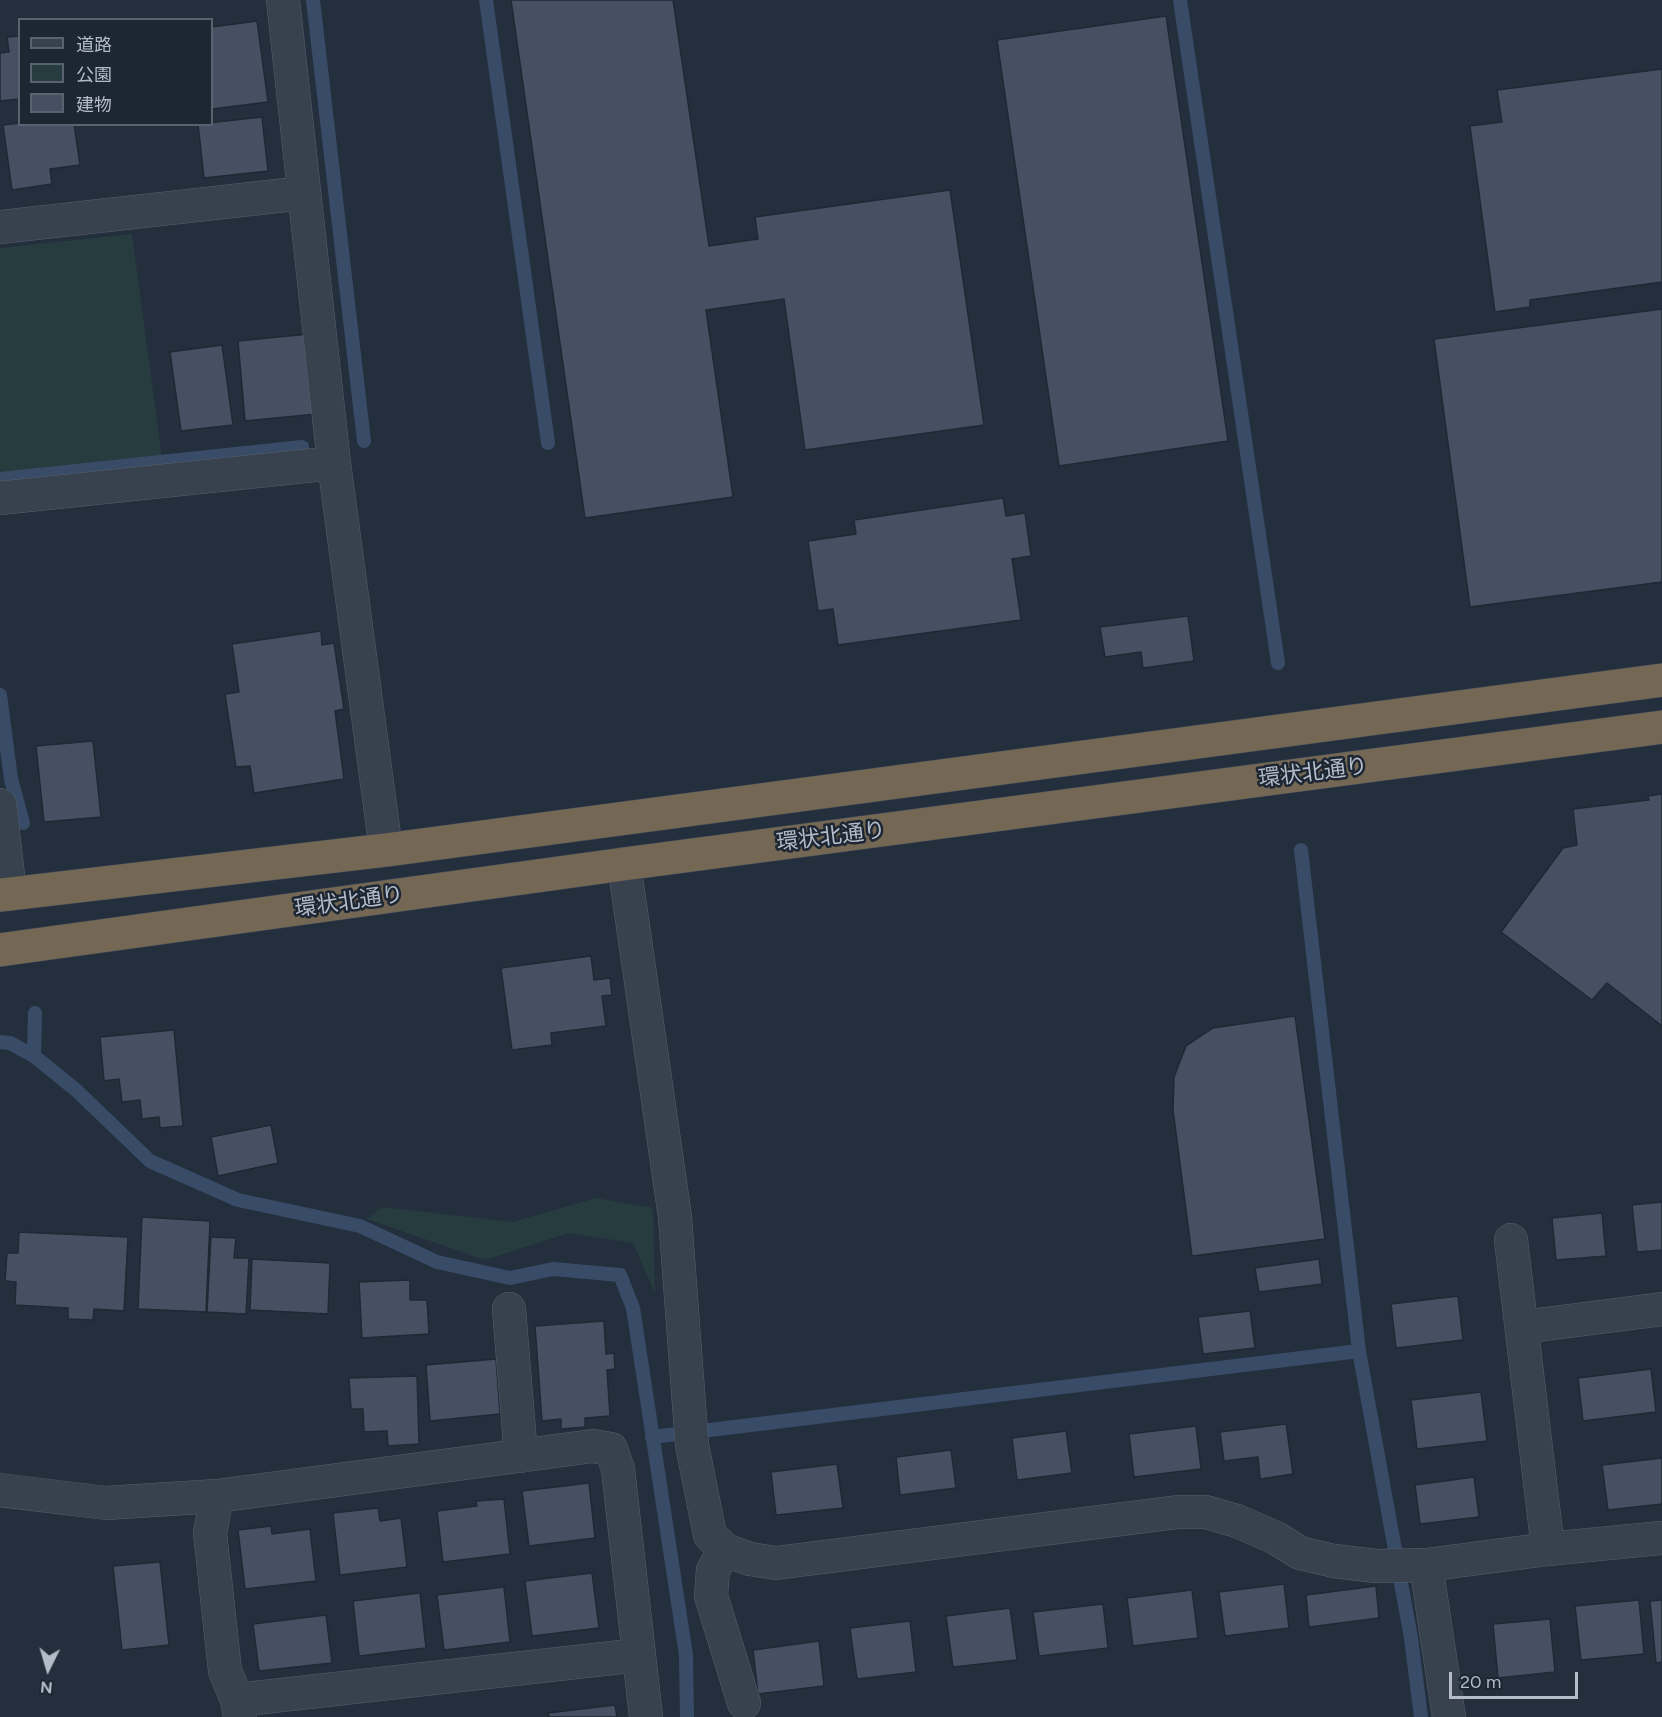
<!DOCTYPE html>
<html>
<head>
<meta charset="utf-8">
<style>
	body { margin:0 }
	#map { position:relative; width:1662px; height:1717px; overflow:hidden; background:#242f3e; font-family:Figtree,"Noto Sans JP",sans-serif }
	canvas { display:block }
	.legend { position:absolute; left:18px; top:18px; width:195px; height:108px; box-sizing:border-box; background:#1d2633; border:2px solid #59626f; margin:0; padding:8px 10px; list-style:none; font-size:18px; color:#b4bcc9 }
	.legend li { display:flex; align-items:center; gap:12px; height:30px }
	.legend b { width:30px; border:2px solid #59626f }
	.north { position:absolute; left:18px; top:1639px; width:60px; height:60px; -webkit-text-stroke:4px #1d2633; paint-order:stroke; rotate:185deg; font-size:16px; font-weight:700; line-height:24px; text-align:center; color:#b4bcc9 }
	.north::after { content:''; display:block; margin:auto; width:21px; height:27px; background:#b4bcc9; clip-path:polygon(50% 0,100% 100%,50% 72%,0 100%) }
	.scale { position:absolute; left:1449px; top:1672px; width:129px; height:27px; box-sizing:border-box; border:3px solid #b4bcc9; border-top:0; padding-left:8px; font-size:18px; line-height:21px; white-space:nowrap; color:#b4bcc9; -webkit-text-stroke:4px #1d2633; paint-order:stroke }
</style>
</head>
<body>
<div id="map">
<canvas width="1662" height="1717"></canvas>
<ul class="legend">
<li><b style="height:8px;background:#38414e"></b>道路</li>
<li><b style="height:16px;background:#263c3f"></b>公園</li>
<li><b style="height:16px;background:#455162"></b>建物</li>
</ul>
<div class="north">N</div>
<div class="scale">20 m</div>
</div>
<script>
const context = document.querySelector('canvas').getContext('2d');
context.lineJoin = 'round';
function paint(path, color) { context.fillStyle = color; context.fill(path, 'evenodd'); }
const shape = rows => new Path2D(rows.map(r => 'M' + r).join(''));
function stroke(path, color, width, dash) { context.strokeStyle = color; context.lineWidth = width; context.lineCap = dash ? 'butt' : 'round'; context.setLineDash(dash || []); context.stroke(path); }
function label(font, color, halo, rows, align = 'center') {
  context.font = font + ' Figtree,"Noto Sans JP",sans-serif'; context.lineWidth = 5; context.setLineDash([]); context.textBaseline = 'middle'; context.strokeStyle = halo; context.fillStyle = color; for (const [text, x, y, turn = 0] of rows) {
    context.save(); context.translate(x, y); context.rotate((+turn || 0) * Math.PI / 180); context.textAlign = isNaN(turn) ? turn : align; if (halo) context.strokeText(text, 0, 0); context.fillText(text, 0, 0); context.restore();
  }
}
paint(shape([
	[132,234,162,458,0,476,0,248],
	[596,1198,653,1208,655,1293,633,1243,569,1233,485,1260,367,1219,382,1207,513,1222]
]), '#263c3f');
stroke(shape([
	[313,0,364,441],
	[486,0,548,443],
	[1180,0,1278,663],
	[0,479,302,447],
	[0,695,11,779,23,823],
	[1301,850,1359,1351,1411,1638,1421,1717],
	[0,1042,10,1043,34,1056,76,1090,150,1161,238,1200,360,1226,437,1262,510,1278,553,1269,620,1275,633,1308,686,1655,687,1717],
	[34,1056,35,1013],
	[652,1437,1359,1351]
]), '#394c67', 14);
const building = shape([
	[511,0,673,0,709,246,758,239,755,217,950,190,984,425,805,450,784,299,706,310,733,497,585,518,511,0],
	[1166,16,1228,441,1059,466,997,40,1166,16],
	[257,21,268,102,212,109,212,27,257,21],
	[20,36,20,99,0,101,0,53,9,52,7,37,20,36],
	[1662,69,1662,282,1530,300,1530,307,1495,312,1470,126,1502,122,1497,90,1662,69],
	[262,117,268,171,204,178,198,124,262,117],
	[20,123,74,124,80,165,50,169,52,184,12,190,3,125,20,123],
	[1662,309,1662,582,1470,607,1434,339,1662,309],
	[309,334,317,414,245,421,238,341,309,334],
	[222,345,233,425,181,431,170,352,222,345],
	[1003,498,1006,516,1025,513,1031,556,1012,559,1021,620,838,645,833,609,818,611,808,541,856,534,854,520,1003,498],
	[1188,616,1194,661,1143,668,1141,652,1105,657,1100,627,1188,616],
	[321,631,322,645,334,643,344,709,335,711,344,779,254,793,250,766,236,767,225,694,239,692,232,644,321,631],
	[93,741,101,817,44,822,36,746,93,741],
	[1662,794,1662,1026,1607,983,1592,1000,1501,932,1563,848,1577,845,1573,809,1649,800,1648,796,1662,794],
	[591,956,594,980,610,978,612,995,602,996,606,1026,551,1033,552,1045,512,1050,501,968,591,956],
	[1295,1016,1325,1239,1192,1256,1173,1110,1174,1077,1186,1046,1213,1028,1295,1016],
	[174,1030,183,1126,160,1128,159,1117,142,1119,140,1100,122,1102,119,1079,104,1081,100,1037,174,1030],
	[271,1125,278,1163,218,1176,211,1137,271,1125],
	[1662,1202,1662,1250,1637,1252,1632,1205,1662,1202],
	[1602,1213,1606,1256,1556,1260,1552,1218,1602,1213],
	[142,1217,210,1221,206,1312,138,1309,142,1217],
	[19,1232,128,1237,124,1311,94,1309,93,1320,68,1319,68,1308,15,1305,16,1282,5,1281,7,1253,18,1253,19,1232],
	[211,1237,236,1238,234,1258,249,1258,246,1314,207,1312,211,1237],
	[252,1259,330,1263,328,1314,250,1310,252,1259],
	[1319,1259,1322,1284,1259,1292,1255,1268,1319,1259],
	[410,1280,410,1300,427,1300,429,1334,362,1338,359,1282,410,1280],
	[1458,1296,1463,1340,1396,1348,1391,1304,1458,1296],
	[1250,1311,1255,1348,1203,1354,1198,1317,1250,1311],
	[604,1321,606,1354,614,1353,615,1369,607,1370,610,1416,585,1418,585,1427,561,1429,561,1419,542,1421,535,1326,604,1321],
	[496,1359,500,1414,430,1421,426,1365,496,1359],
	[1651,1369,1656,1412,1583,1421,1578,1378,1651,1369],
	[417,1376,419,1444,388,1446,387,1431,364,1432,363,1409,351,1409,349,1378,417,1376],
	[1481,1392,1487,1441,1417,1449,1411,1400,1481,1392],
	[1286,1424,1293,1474,1260,1479,1258,1457,1224,1461,1220,1432,1286,1424],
	[1196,1426,1201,1469,1134,1477,1129,1434,1196,1426],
	[1066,1431,1072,1473,1017,1480,1012,1438,1066,1431],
	[951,1450,956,1488,900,1495,896,1457,951,1450],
	[1662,1458,1662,1504,1608,1510,1602,1465,1662,1458],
	[837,1464,843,1508,776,1515,771,1472,837,1464],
	[1474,1477,1479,1517,1420,1524,1415,1485,1474,1477],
	[589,1483,595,1538,529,1546,522,1491,589,1483],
	[504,1499,510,1554,443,1562,437,1511,477,1506,476,1501,504,1499],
	[378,1508,380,1521,401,1518,407,1567,340,1575,333,1513,378,1508],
	[271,1526,272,1534,310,1529,316,1581,245,1589,238,1530,271,1526],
	[160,1562,169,1645,122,1650,113,1566,160,1562],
	[592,1573,599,1628,532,1636,525,1581,592,1573],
	[1284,1584,1289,1628,1225,1636,1219,1592,1284,1584],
	[1376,1586,1379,1618,1309,1627,1306,1595,1376,1586],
	[504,1587,510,1642,444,1650,437,1595,504,1587],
	[1192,1590,1198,1638,1133,1646,1127,1598,1192,1590],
	[420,1593,426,1648,359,1656,353,1601,420,1593],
	[1639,1600,1644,1654,1581,1660,1575,1606,1639,1600],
	[1662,1600,1662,1662,1656,1663,1650,1601,1662,1600],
	[1103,1604,1108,1648,1039,1656,1033,1612,1103,1604],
	[1010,1608,1017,1660,953,1667,946,1616,1010,1608],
	[326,1615,332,1663,259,1671,253,1624,326,1615],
	[1550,1619,1555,1672,1498,1678,1493,1624,1550,1619],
	[910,1621,916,1672,857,1679,850,1628,910,1621],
	[819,1641,824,1686,758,1694,753,1650,819,1641],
	[615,1705,617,1717,549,1717,548,1713,615,1705]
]);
paint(building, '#455162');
stroke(building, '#1f2835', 1.5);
const street = shape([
	[0,227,304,193],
	[334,463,386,850],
	[0,498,334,463,283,0],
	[0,805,10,894],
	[624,864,675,1217,692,1445,710,1535,725,1550,750,1559,776,1563,1178,1512,1206,1512,1237,1521,1276,1538,1300,1553,1334,1561,1376,1566,1426,1565,1548,1549,1662,1538],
	[1511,1240,1548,1549],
	[509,1309,521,1456],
	[1522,1327,1662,1309],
	[0,1490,106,1503,217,1496,593,1446,611,1449,618,1469,646,1717],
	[217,1496,210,1533,225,1671,237,1700,240,1717],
	[725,1550,713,1570,711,1596,744,1703],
	[1426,1565,1449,1717],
	[237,1700,639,1655]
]);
const highway = shape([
	[0,895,386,850,1662,680],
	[0,950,624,864,1662,727]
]);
stroke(street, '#565f6c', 34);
stroke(highway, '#434c59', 34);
stroke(street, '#38414e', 33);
stroke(highway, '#746855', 33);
label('22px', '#b4bcc9', '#1d2633', [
	["環状北通り",1313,773,-7],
	["環状北通り",831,837,-7],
	["環状北通り",349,902,-8]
]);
</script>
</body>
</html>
